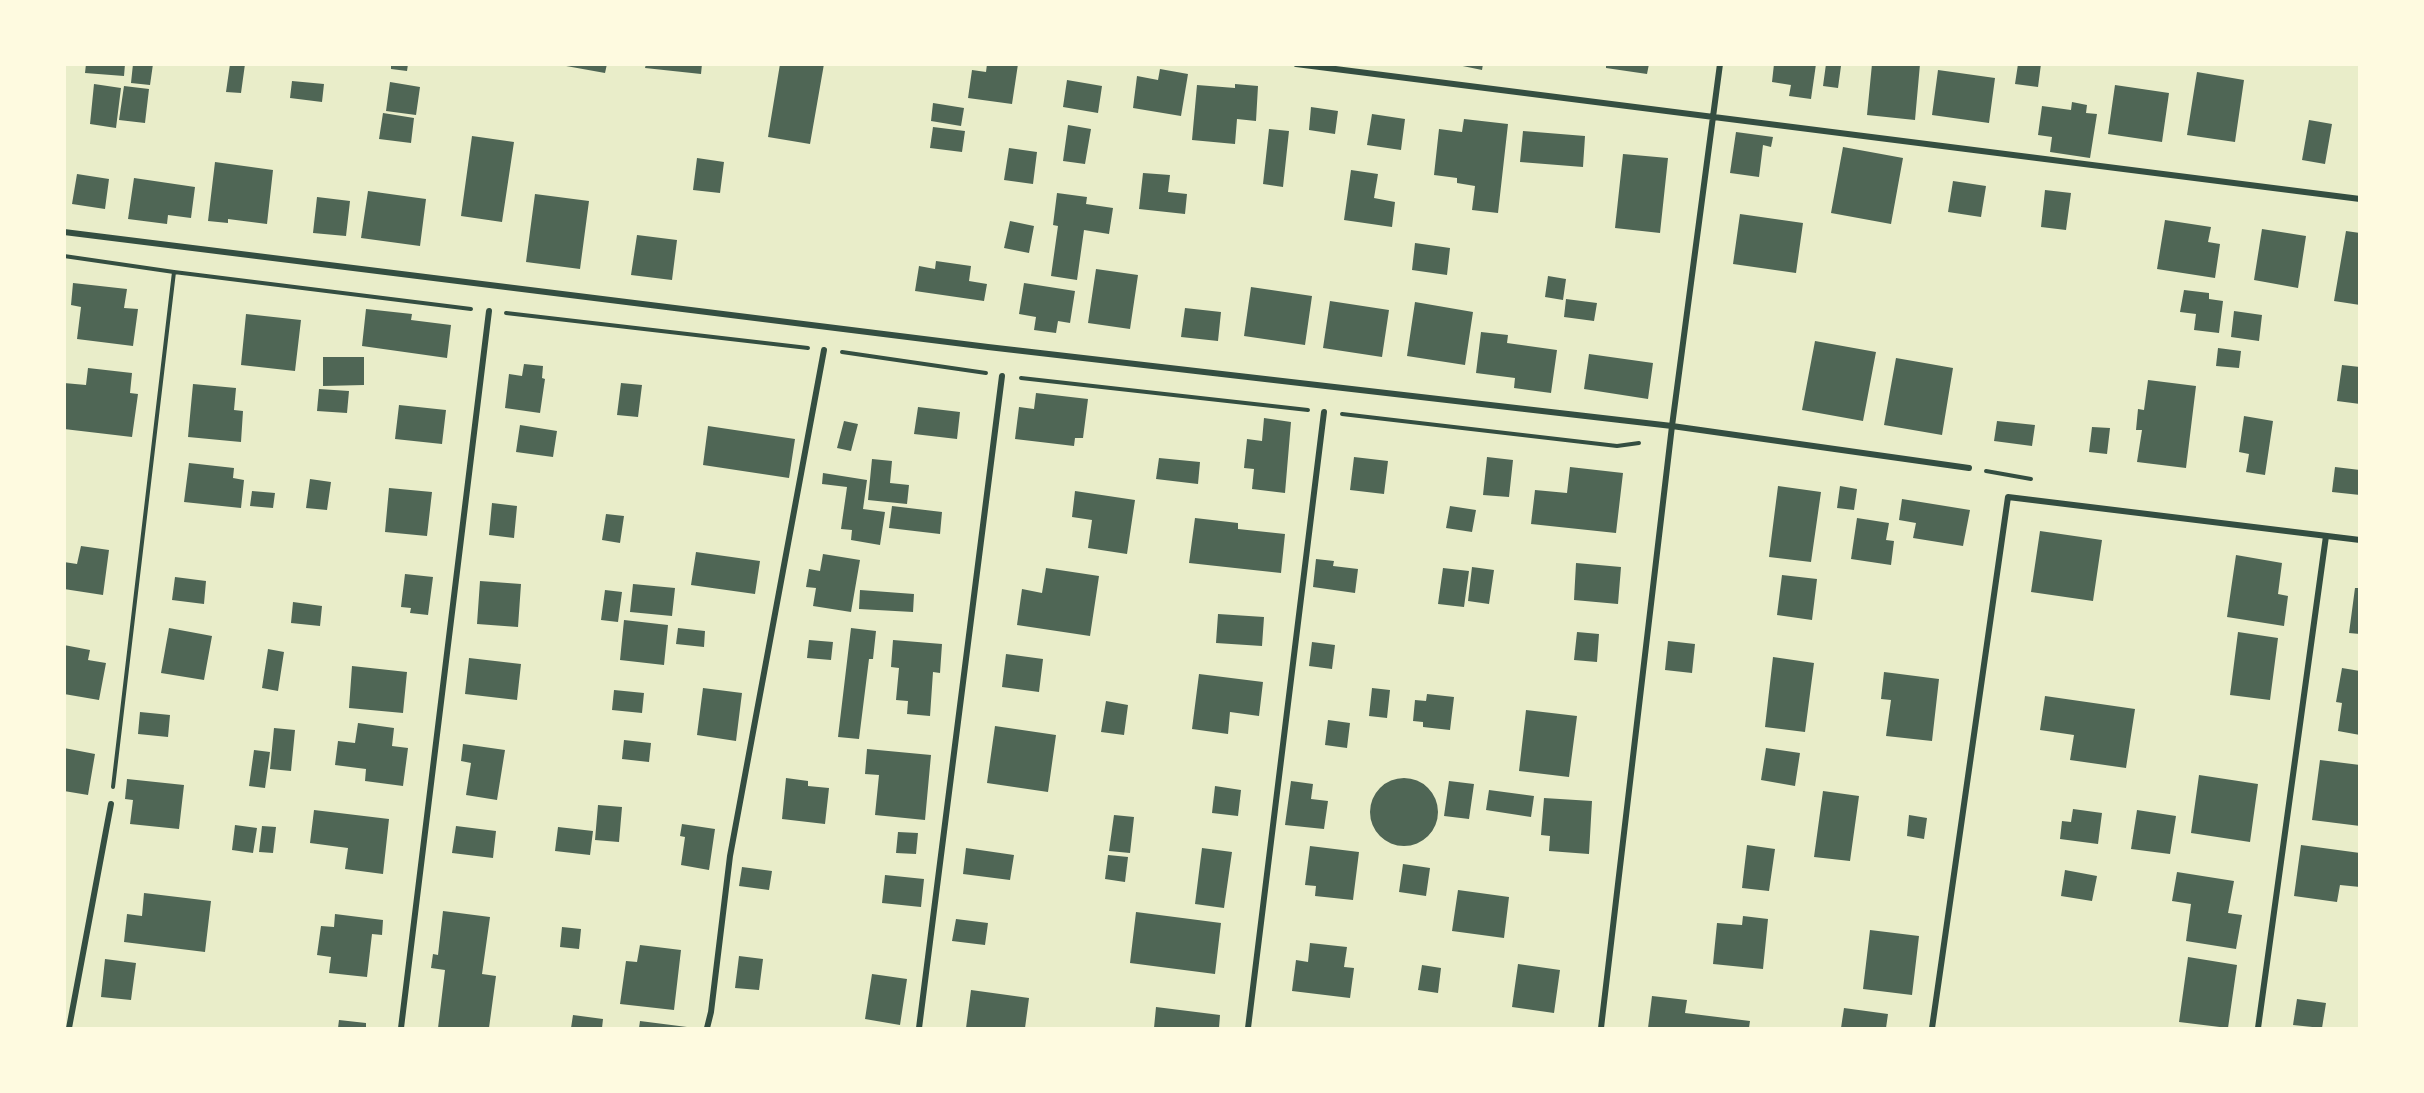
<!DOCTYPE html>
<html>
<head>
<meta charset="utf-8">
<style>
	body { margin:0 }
	#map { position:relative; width:2424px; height:1093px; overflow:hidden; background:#e9edc9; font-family:"DejaVu Sans",sans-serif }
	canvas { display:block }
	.frame { position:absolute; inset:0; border:66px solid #fefae0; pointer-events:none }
</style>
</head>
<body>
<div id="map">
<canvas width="2424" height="1093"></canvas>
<div class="frame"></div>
</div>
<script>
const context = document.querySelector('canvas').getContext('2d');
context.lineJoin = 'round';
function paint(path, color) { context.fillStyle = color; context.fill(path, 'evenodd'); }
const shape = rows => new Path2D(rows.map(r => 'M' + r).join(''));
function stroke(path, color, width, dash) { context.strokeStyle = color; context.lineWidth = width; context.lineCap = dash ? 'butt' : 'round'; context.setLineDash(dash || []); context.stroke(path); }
paint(shape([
	[86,64,125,64,124,76,85,73],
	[133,64,153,64,150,85,131,83],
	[230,64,245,64,241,93,226,92],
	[391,64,408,64,407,71,391,69],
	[555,64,607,64,605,73],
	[646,64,702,64,701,74,645,68],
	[780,64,824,64,810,144,768,137],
	[987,64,1018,64,1012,104,968,98,972,70,986,72],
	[1453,64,1483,64,1482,70],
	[1606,64,1649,64,1647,74,1606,68],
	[1774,64,1816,64,1811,99,1789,96,1791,85,1772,82],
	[1826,64,1841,66,1838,88,1823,86],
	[1872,64,1920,64,1915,120,1867,115],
	[2018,64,2041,64,2038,87,2015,84],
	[1160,69,1188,74,1181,116,1133,108,1137,76,1158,80],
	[1938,70,1995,78,1989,123,1932,115],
	[2197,72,2244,80,2235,142,2187,135],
	[1067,80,1102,86,1098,113,1063,107],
	[292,81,324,84,322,102,290,98],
	[390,82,420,87,416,115,386,111],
	[94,84,121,88,116,128,90,124],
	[1235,84,1258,86,1256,121,1237,119,1235,144,1192,140,1197,85,1235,88],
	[2115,85,2169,93,2162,142,2108,134],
	[124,86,149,89,145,123,119,120],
	[2072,102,2087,105,2086,113,2097,114,2090,158,2050,152,2052,137,2038,135,2042,106,2071,110],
	[933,103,964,108,961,126,931,121],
	[1311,107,1338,111,1335,134,1309,130],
	[383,113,414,118,411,143,379,139],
	[1372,114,1405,119,1401,150,1367,145],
	[1464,119,1508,124,1498,213,1472,210,1475,186,1457,183,1457,178,1434,175,1439,129,1462,132],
	[2309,120,2332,124,2325,164,2302,160],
	[1068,125,1091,129,1085,164,1063,161],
	[933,127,965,131,962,152,930,148],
	[1269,129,1289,131,1283,187,1263,184],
	[1523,131,1585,136,1583,167,1520,162],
	[1736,132,1773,137,1771,147,1763,145,1759,177,1730,173],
	[472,136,514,142,502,222,461,216],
	[1843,147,1903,158,1891,224,1831,213],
	[1009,148,1037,152,1033,184,1004,180],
	[1623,154,1668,158,1660,233,1615,228],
	[697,158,724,162,720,193,693,190],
	[215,162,273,170,267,224,228,219,228,223,208,221],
	[1351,170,1378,174,1374,198,1395,202,1392,227,1344,220],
	[1143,173,1170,175,1168,192,1187,194,1185,214,1139,209],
	[77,174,109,179,105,209,72,204],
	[134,178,195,187,191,218,168,215,167,224,128,219],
	[1953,181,1986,186,1981,217,1948,212],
	[2045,190,2071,193,2066,230,2041,227],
	[368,191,426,199,420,246,361,238],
	[1057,193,1087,197,1086,204,1113,208,1109,234,1084,230,1077,280,1051,276,1058,226,1053,225],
	[535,194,589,201,580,269,526,262],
	[317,197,350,201,346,236,313,233],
	[1740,214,1803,223,1796,273,1733,264],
	[2165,220,2211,227,2208,242,2220,244,2215,278,2157,269],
	[1010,221,1034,226,1029,253,1004,248],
	[2262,229,2306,236,2298,288,2254,280],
	[2346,231,2360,233,2360,305,2334,301],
	[637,235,677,240,672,280,631,275],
	[1415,243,1450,248,1447,275,1412,270],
	[936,261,971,266,969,281,987,284,984,301,915,291,919,266,935,269],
	[1096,269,1138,275,1130,329,1088,323],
	[1548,276,1566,279,1563,300,1545,297],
	[73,283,127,289,124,308,138,309,133,346,77,339,81,307,71,305],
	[1024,283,1075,291,1070,323,1058,321,1056,333,1034,330,1036,317,1019,314],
	[1251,287,1312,296,1305,345,1244,336],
	[2184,290,2209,293,2209,299,2223,301,2219,333,2194,330,2196,314,2180,312],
	[1566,299,1597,303,1594,321,1564,317],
	[1330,301,1389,310,1382,357,1323,348],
	[1415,302,1473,312,1465,365,1407,356],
	[1185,308,1221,312,1218,341,1181,337],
	[366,309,412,314,411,320,451,325,447,358,362,346],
	[2234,311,2262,315,2259,341,2231,337],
	[246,314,301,320,295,371,241,365],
	[1481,332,1508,335,1507,343,1557,350,1551,393,1514,388,1515,378,1476,373],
	[1815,341,1876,352,1863,421,1802,410],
	[2218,348,2241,351,2239,368,2216,366],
	[1589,354,1653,363,1648,399,1584,389],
	[323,357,364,357,364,385,323,386],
	[1896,358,1953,368,1942,435,1884,425],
	[524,364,543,366,542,378,545,379,540,413,505,408,509,374,522,376],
	[2342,365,2360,367,2360,404,2337,401],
	[88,368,132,373,130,393,138,394,132,437,64,429,64,383,86,385],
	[2148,380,2196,386,2186,468,2137,462,2142,430,2136,430,2138,409,2144,410],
	[621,383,642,385,638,417,617,415],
	[193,384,236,388,234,410,243,411,241,442,188,437],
	[319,389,349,391,347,413,317,411],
	[1036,393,1088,399,1083,438,1075,438,1074,446,1015,439,1019,407,1034,409],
	[399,405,446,410,442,444,395,439],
	[918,407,960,412,957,439,914,434],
	[2244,416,2273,421,2265,475,2246,472,2249,454,2239,452],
	[1264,418,1291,422,1285,493,1252,489,1254,469,1244,468,1247,439,1262,441],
	[844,421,858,424,851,451,837,448],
	[1997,421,2035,425,2032,446,1994,441],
	[520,425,557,431,553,457,516,452],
	[708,426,795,439,789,478,703,465],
	[2092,427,2110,428,2107,454,2089,452],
	[1354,457,1388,461,1384,494,1350,490],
	[1487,457,1513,460,1509,497,1483,495],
	[1159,458,1200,462,1198,484,1156,479],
	[872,459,892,461,890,483,909,485,907,504,868,500],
	[189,463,234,468,233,478,244,480,241,508,184,502],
	[1570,467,1623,473,1616,533,1531,524,1535,490,1567,493],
	[2335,467,2360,470,2360,495,2332,492],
	[823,473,867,480,863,509,885,512,880,545,851,540,852,530,841,529,847,487,822,484],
	[310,479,331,482,327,510,306,508],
	[1778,486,1821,492,1811,562,1769,557],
	[1840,486,1857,489,1854,510,1837,508],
	[389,488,432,492,427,536,385,532],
	[252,491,275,493,273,508,250,506],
	[1075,491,1135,500,1127,554,1088,548,1092,520,1072,517],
	[1902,499,1970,510,1963,546,1913,538,1916,523,1899,520],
	[492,503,517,506,514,538,489,535],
	[892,506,942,512,940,534,889,528],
	[1450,506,1476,510,1472,532,1446,528],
	[606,514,624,516,620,543,602,540],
	[1195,518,1238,523,1238,529,1285,534,1281,573,1189,563],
	[1857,518,1889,523,1886,540,1894,541,1891,565,1851,559],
	[2040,531,2102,540,2093,601,2031,592],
	[81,546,109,550,103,595,64,589,64,562,77,564],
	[696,552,760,561,755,594,691,585],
	[823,554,860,560,851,612,813,606,816,588,806,587,809,569,820,571],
	[2236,555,2282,563,2278,594,2288,596,2284,626,2227,617],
	[1316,559,1334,561,1333,566,1358,569,1355,593,1313,587],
	[1576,563,1621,567,1618,604,1574,600],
	[1472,567,1494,570,1489,604,1468,601],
	[1046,568,1099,576,1090,636,1017,625,1022,589,1042,593],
	[1443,568,1469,571,1464,607,1438,604],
	[405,574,433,577,428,615,410,613,411,608,401,607],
	[1782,575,1817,579,1812,620,1777,615],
	[175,577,206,581,204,604,172,600],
	[480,581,521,584,518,627,477,624],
	[633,584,675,588,672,616,630,612],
	[2355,588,2360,588,2360,634,2349,633],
	[605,590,622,592,618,622,601,620],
	[860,590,914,594,913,612,859,609],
	[293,602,322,606,320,626,291,623],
	[1218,614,1264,617,1262,646,1216,643],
	[624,620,668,625,664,665,620,660],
	[169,628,212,636,204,680,161,673],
	[678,628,705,631,704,647,676,644],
	[851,628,876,631,873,659,869,659,859,739,838,737],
	[1577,632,1599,634,1597,662,1574,660],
	[2238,632,2278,638,2270,700,2230,695],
	[809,640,833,642,831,660,807,658],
	[893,640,942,644,940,673,933,672,930,716,907,714,908,701,896,700,899,668,891,667],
	[1668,641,1695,644,1692,673,1665,670],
	[1312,642,1335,645,1332,669,1309,666],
	[64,645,90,650,88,660,106,663,99,700,64,694],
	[268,649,284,652,278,691,262,688],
	[1006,654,1043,659,1039,692,1002,687],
	[1773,657,1814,663,1805,732,1765,727],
	[469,658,521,664,517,700,465,694],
	[352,666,407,672,403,713,349,708],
	[2342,668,2360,671,2360,735,2338,731,2342,703,2336,702],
	[1884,672,1939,679,1932,741,1886,736,1891,700,1881,699],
	[1199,674,1263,682,1259,716,1230,712,1228,734,1192,729],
	[703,688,742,693,736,741,697,735],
	[1372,688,1390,690,1387,718,1369,716],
	[614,690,644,693,642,713,612,710],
	[1427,694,1454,697,1450,730,1423,727,1423,722,1413,721,1415,700,1426,701],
	[2045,696,2135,709,2126,768,2070,760,2074,735,2040,730],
	[1106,701,1128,705,1124,735,1101,732],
	[1526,710,1577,716,1569,777,1519,771],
	[140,712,170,715,168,737,138,734],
	[1328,720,1350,723,1347,748,1325,745],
	[358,723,394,728,392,746,408,748,403,786,365,781,366,769,335,765,338,741,355,743],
	[995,726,1056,735,1048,792,987,783],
	[274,728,295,730,291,771,270,769],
	[624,740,651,743,649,762,622,759],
	[463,744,505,750,497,800,466,795,471,763,461,761],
	[64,748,95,754,88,795,64,791],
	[1766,748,1800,753,1795,786,1761,780],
	[867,749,931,755,925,820,875,815,879,775,865,774],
	[254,750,270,752,265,788,249,786],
	[2320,760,2360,765,2360,826,2312,820],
	[2199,775,2258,784,2250,842,2191,833],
	[786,778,808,781,808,786,829,788,825,824,782,819],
	'1370 812a34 34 0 1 1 68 0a34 34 0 1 1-68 0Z',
	[127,779,184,785,179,829,130,824,133,800,125,799],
	[1291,781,1313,784,1311,799,1328,801,1324,829,1285,825],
	[1449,781,1474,784,1469,819,1444,816],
	[1215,786,1241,790,1238,816,1212,813],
	[1489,790,1534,796,1531,817,1486,810],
	[1823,791,1859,796,1850,861,1814,857],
	[1544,798,1592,801,1589,854,1549,851,1550,836,1541,835],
	[598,805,622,807,619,842,595,840],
	[2073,809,2102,813,2098,844,2060,839,2062,821,2071,822],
	[314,810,389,819,383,874,345,869,348,848,310,843],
	[2137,810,2176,816,2170,854,2131,849],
	[1114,815,1134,817,1130,853,1109,851],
	[1909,815,1927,818,1924,839,1907,836],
	[682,824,715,829,709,870,681,865,685,837,680,836],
	[235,825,257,828,253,853,232,850],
	[262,826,276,827,273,853,259,852],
	[456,826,496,831,493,858,452,853],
	[558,827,593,831,590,855,555,851],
	[898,832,918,833,916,854,896,853],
	[1747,845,1775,849,1769,891,1742,888],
	[2301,845,2360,853,2360,887,2340,885,2337,902,2294,896],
	[1310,846,1359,852,1353,900,1315,896,1316,886,1305,885],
	[966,848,1014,855,1010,880,963,874],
	[1202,848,1232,852,1224,908,1195,904],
	[1108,855,1128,857,1125,882,1105,879],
	[1403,864,1430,868,1426,896,1399,892],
	[742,867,772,871,769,890,739,886],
	[2065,870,2097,876,2092,901,2061,896],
	[2177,872,2234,881,2228,913,2242,915,2236,949,2186,941,2191,904,2172,901],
	[885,875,924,879,921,907,882,903],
	[1458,890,1509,897,1504,938,1452,931],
	[144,893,211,901,205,952,124,942,127,914,142,916],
	[443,911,490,917,482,974,496,976,489,1028,438,1028,445,970,431,968,433,954,438,955],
	[1136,912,1221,923,1215,974,1130,963],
	[335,914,383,920,382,935,372,934,367,977,329,973,331,957,317,955,321,926,334,927],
	[1743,916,1768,919,1763,969,1713,964,1717,923,1742,925],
	[956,919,988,923,985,945,952,941],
	[562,927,581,929,579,949,560,947],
	[1870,930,1919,936,1912,995,1863,989],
	[1310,943,1347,947,1344,967,1354,968,1350,998,1292,991,1296,960,1308,962],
	[640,945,681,950,674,1010,620,1004,626,961,637,962],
	[739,956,763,959,759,990,735,988],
	[2188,957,2237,965,2228,1028,2179,1022],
	[105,959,136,963,131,1000,101,997],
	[1518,964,1560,970,1554,1013,1512,1007],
	[1422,965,1441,968,1438,993,1418,990],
	[872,974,907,979,900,1025,865,1019],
	[971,990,1029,998,1025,1028,966,1028],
	[1652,996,1687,1000,1685,1013,1750,1021,1749,1028,1648,1028],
	[2297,999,2326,1003,2322,1028,2293,1025],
	[1156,1007,1220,1015,1219,1028,1154,1028],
	[1844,1008,1888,1014,1886,1028,1841,1028],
	[573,1015,603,1019,602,1028,571,1028],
	[339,1020,366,1023,366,1028,338,1028],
	[640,1021,687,1027,687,1028,639,1028]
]), '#4f6655');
stroke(shape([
	[64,256,174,272,471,309],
	[506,313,808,348],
	[842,352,986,373],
	[1021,378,1308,410],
	[1342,414,1617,446,1639,443],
	[1986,471,2031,479],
	[113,787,174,272]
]), '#344e41', 4);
stroke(shape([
	[1296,64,2360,199],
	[64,232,988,347,1672,426,1969,468],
	[69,1028,111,804],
	[401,1028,489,311],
	[707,1028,711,1012,730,856,824,350],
	[919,1028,1002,376],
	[1248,1028,1324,412],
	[1601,1028,1672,426,1720,64],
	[1932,1028,2008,497,2360,540],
	[2258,1028,2326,536]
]), '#344e41', 6);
</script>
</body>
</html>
